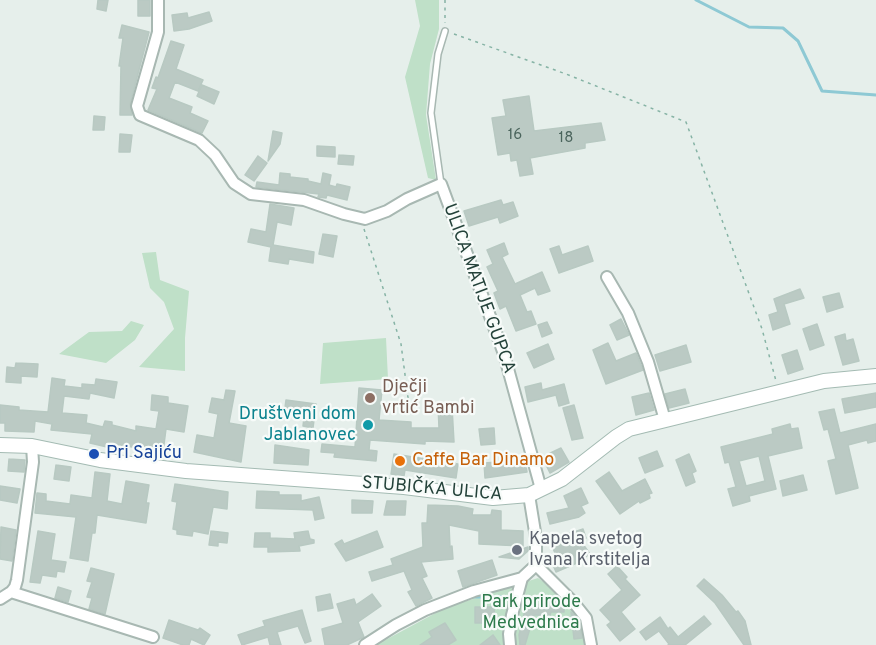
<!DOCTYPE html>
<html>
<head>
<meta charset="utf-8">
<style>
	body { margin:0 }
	canvas { display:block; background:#e6efeb }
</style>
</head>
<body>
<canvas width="876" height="645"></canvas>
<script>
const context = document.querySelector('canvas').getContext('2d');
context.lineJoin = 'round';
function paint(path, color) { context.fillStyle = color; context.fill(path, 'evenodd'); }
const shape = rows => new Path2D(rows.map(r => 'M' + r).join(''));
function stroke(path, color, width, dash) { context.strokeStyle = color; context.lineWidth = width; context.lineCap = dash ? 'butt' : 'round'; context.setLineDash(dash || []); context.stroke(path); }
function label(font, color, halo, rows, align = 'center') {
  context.font = font + ' Overpass,sans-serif'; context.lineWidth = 4.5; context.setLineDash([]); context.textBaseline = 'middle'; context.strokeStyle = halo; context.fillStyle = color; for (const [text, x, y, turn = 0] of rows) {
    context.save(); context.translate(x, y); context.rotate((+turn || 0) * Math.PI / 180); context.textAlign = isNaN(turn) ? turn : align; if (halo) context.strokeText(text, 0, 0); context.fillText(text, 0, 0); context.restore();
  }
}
paint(shape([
	[415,0,439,0,439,29,430,64,426,115,436,180,428,178,405,77,420,26],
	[156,252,160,280,189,291,185,338,185,371,139,367,174,329,164,302,150,288,142,253],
	[131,321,144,325,135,340,106,363,59,354,89,332,122,331],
	[386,338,388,379,320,384,323,343],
	[538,578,555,590,577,615,583,626,586,645,376,645,445,608]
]), '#bfe0c8');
stroke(shape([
	[696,0,749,27,783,28,798,41,822,91,876,95],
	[471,597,510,597]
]), '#8ec9d4', 3);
const building = shape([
	[98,0,108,0,106,11,97,9,98,0],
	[138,0,150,0,150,16,138,16,138,0],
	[209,12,212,21,189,29,174,31,172,15,187,13,188,18,209,12],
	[122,25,149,32,130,104,132,115,120,115,121,66,119,66,123,38,119,38,122,25],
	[171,41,184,45,176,69,203,80,198,91,175,82,169,98,192,107,190,113,208,121,202,133,148,110,157,89,152,88,156,77,158,78,171,41],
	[202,85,219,92,214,104,197,96,202,85],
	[529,96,534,131,601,123,605,140,585,143,585,148,530,158,533,174,520,176,517,160,511,161,510,153,498,155,492,118,506,116,503,100,529,96],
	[94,116,105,117,104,130,93,130,94,116],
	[273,131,282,133,280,144,268,161,273,131],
	[120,134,132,135,130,152,119,152,120,134],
	[317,146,335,147,335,157,317,156,317,146],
	[339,155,354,156,353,165,338,164,339,155],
	[258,156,267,163,254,181,245,175,258,156],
	[280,173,290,174,290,177,308,179,308,181,321,184,323,173,331,175,329,185,336,187,337,184,350,187,347,200,327,195,326,198,318,197,319,194,256,187,257,182,279,185,280,173],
	[501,200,503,205,513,202,518,216,500,223,498,217,469,226,464,211,501,200],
	[270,204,294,208,291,225,277,222,273,245,314,252,313,263,289,259,288,264,269,261,271,247,248,242,251,229,266,232,270,204],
	[323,234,337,236,333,257,319,254,323,234],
	[504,243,508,254,502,257,515,284,542,272,550,291,538,295,535,288,520,295,527,312,531,311,536,324,516,331,506,306,500,309,494,293,498,291,487,267,493,264,487,250,504,243],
	[559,246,562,255,588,246,593,261,559,273,550,249,559,246],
	[800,289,804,298,784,304,790,324,773,330,769,315,778,312,774,299,800,289],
	[839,293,843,307,827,312,823,297,839,293],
	[621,319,629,335,617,340,610,325,621,319],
	[547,322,552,333,542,337,538,325,547,322],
	[817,324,824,345,810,350,803,329,817,324],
	[845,334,846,341,853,339,859,361,843,365,835,337,845,334],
	[608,343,616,361,636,353,643,370,606,384,593,350,608,343],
	[548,344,554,359,534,368,527,353,548,344],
	[686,345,691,362,660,371,655,355,686,345],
	[797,350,803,369,788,374,782,355,797,350],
	[16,363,38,364,37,377,21,376,21,383,6,382,7,367,15,368,16,363],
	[52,378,65,380,64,386,82,388,82,384,95,385,96,379,117,382,114,398,90,393,89,399,64,396,62,413,87,415,86,423,103,427,105,421,112,422,112,425,136,431,136,426,156,429,159,411,151,410,152,395,168,397,168,403,188,406,184,432,166,429,163,452,108,443,107,447,90,443,92,434,51,430,52,424,35,421,34,432,5,431,5,423,0,423,0,405,19,407,19,410,48,412,52,378],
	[541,383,542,390,564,384,569,403,559,406,556,395,528,402,525,387,541,383],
	[359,388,382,390,379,420,411,422,411,428,439,428,438,405,452,407,454,442,425,441,425,444,370,440,369,450,377,451,376,461,334,457,335,453,321,452,322,444,355,447,359,388],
	[685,389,689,403,669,408,665,394,685,389],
	[226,390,235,391,229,423,246,426,241,462,194,452,197,435,214,438,218,414,209,412,212,398,224,400,226,390],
	[649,393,654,410,636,415,632,397,649,393],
	[876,393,876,407,845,413,842,399,876,393],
	[286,400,316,404,313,428,303,426,304,417,284,415,286,400],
	[574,405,583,438,572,440,563,408,574,405],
	[834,409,840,433,876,424,876,441,868,443,867,440,848,445,858,488,836,494,828,461,836,459,828,429,824,430,819,412,834,409],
	[790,424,791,429,798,428,802,448,768,456,776,489,749,496,750,501,733,506,728,489,736,487,729,462,725,463,721,447,773,434,772,429,790,424],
	[759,456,765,481,746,486,739,461,759,456],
	[494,428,495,444,481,445,479,429,494,428],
	[275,445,309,450,308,465,274,463,275,445],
	[561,448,569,462,550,473,542,457,561,448],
	[657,451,663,466,645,473,639,458,657,451],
	[394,454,458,464,456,478,405,470,404,476,391,474,394,454],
	[689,454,696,471,692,473,695,482,686,486,676,460,689,454],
	[524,456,527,472,485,478,484,463,512,461,512,458,524,456],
	[9,459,25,460,24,472,8,471,9,459],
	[56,465,71,467,69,481,54,479,56,465],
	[95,472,110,474,107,501,122,504,126,481,149,485,146,503,149,503,146,523,97,515,95,533,92,533,88,561,70,558,76,517,35,513,37,493,46,494,46,501,70,504,71,495,92,498,95,472],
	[609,472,622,491,645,479,652,493,649,494,650,498,640,503,639,501,620,514,596,481,609,472],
	[803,475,807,490,783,496,780,481,803,475],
	[175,484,228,492,227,509,213,507,208,534,193,531,192,536,177,534,177,530,173,529,177,502,172,501,175,484],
	[0,486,20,489,17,503,0,500,0,486],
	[581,488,588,503,581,506,585,513,579,517,550,524,547,513,569,508,564,496,581,488],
	[257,491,279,492,279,495,301,495,301,501,319,497,324,518,315,520,313,510,256,508,257,491],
	[352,500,373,501,372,513,352,513,352,500],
	[387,501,406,501,405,515,384,515,387,501],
	[428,505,458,506,473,509,472,515,491,515,492,510,501,511,501,530,523,531,523,546,479,544,479,531,449,525,450,547,452,546,453,559,421,562,427,576,422,578,432,598,416,606,408,592,412,590,404,571,372,581,369,572,393,565,391,559,423,547,422,523,427,523,428,505],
	[1,527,16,530,12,561,0,559,1,527],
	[583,529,586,538,580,540,590,554,577,563,556,572,550,558,556,556,550,540,583,529],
	[38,531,55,534,51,560,66,562,64,572,57,571,56,577,42,575,40,583,30,582,38,531],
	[211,531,228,533,227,543,218,542,218,546,209,545,211,531],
	[308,531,310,539,314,540,314,543,299,546,300,551,268,552,268,547,254,547,255,533,270,533,270,538,295,539,294,533,308,531],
	[377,531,383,547,346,561,335,544,342,540,344,544,377,531],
	[528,547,528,551,519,559,499,557,528,547],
	[492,560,497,575,463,587,458,571,492,560],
	[617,566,627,577,625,579,640,595,621,612,635,629,620,641,607,625,611,622,600,610,622,590,608,574,617,566],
	[91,568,114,574,105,614,89,609,92,598,87,597,92,582,87,581,91,568],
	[704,579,722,595,736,612,738,611,745,621,751,645,744,645,715,603,697,586,704,579],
	[58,587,71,591,68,602,55,598,58,587],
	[330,594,333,608,318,611,316,597,330,594],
	[372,594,381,606,358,622,364,637,347,645,325,645,322,629,343,623,337,604,354,599,356,605,372,594],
	[542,599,562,602,564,604,564,612,551,612,550,615,534,615,525,645,520,645,519,635,527,602,542,605,542,599],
	[475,607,494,607,495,623,475,623,475,607],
	[302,610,311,641,305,643,298,626,277,632,281,645,270,645,268,637,242,645,238,635,265,626,263,621,302,610],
	[571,612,579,621,582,638,574,639,571,612],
	[704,616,711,624,685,645,668,645,669,644,659,631,646,640,640,632,660,617,668,629,670,627,678,637,704,616],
	[169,620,198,630,200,628,210,635,204,645,191,639,189,645,183,645,163,638,169,620],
	[445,623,456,640,448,645,420,645,432,637,429,632,445,623],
	[493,635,500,645,480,645,493,635]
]);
paint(building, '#bbcac4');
stroke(building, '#b8c9c2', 1.5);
const lane = shape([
	[441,184,431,113,438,54,445,31]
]);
const street = shape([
	[158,0,158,32,137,106,140,115,199,140,215,155,234,183,251,194,304,200,344,214,365,219,387,211,407,199,441,184,504,354,541,489],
	[607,277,628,313,648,362,665,420],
	[536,565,574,603,586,618,591,645],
	[11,592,153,637],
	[0,599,11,592,15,587,17,580,33,462,32,446],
	[365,645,396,625,425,610,474,591,522,578,536,565,536,538,529,495],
	[510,645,509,634,512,615,522,578]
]);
const secondary = shape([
	[0,445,32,446,100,460,186,471,404,487,493,498,529,495,562,479,616,437,629,429,824,381,876,376]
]);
stroke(lane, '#a8b8b2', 8);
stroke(street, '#a8b8b2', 14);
stroke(secondary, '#a4bbb3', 16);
stroke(shape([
	[445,0,445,23],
	[454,34,566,74,686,122,762,329,776,381],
	[364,229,401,344,410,413]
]), '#86b3a5', 1.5, [3, 4.5]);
stroke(lane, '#fff', 5);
stroke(street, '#fff', 10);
stroke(secondary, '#fff', 14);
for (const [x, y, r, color] of [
	[370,398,6,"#8d6e63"],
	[368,425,6,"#0f9aa8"],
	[94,454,6,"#1a4fb4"],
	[400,461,6,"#e8710a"],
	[517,550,6,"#6b7280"]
]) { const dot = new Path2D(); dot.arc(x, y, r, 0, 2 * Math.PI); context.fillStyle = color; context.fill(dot); stroke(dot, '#f7fbf9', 2); }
label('15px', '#4a645c', null, [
	["16",515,136],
	["18",566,139]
]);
label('18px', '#24423a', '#f7fbf9', [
	["ULICA MATIJE GUPCA",478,289,70],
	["STUBIČKA ULICA",432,490,5]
]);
label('18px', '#785e54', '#f7fbf9', [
	["Dječji",382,388],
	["vrtić Bambi",382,409]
], 'left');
label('18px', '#0d838f', '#f7fbf9', [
	["Društveni dom",356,415],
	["Jablanovec",356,436]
], 'right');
label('18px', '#164399', '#f7fbf9', [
	["Pri Sajiću",106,454]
], 'left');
label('18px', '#c56008', '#f7fbf9', [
	["Caffe Bar Dinamo",412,461]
], 'left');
label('18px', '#5b616d', '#f7fbf9', [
	["Kapela svetog",529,540],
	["Ivana Krstitelja",529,561]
], 'left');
label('18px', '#2d7a4b', '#f7fbf9', [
	["Park prirode",531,603],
	["Medvednica",531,624]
]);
</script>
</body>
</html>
